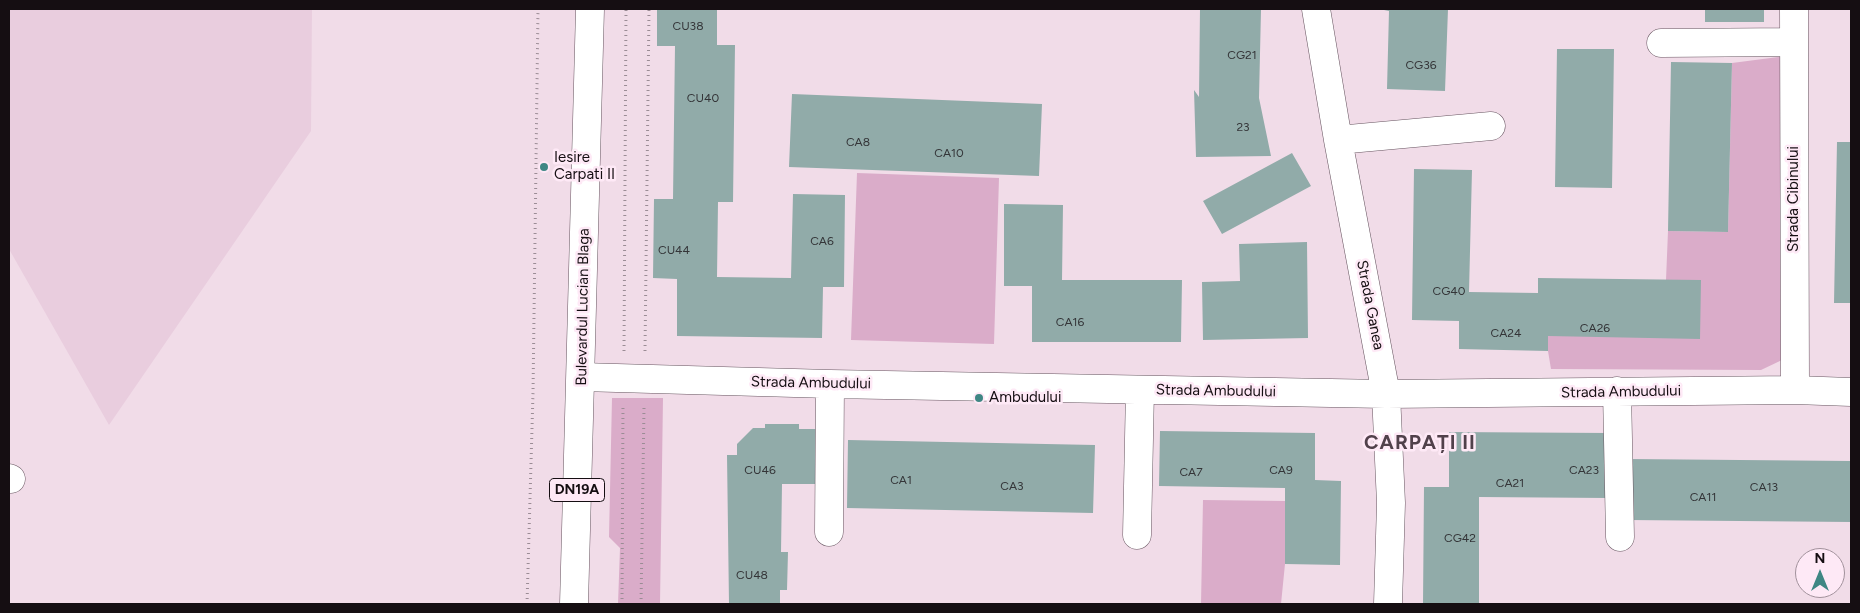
<!DOCTYPE html>
<html>
<head>
<meta charset="utf-8">
<style>
	body { margin:0 }
	#map { position:relative; width:1860px; height:613px; overflow:hidden; background:#f1dce8; font-family:Figtree,sans-serif }
	canvas { display:block }
	.frame { position:absolute; inset:0; border:10px solid #150e12; pointer-events:none }
	.north { position:absolute; left:1795px; top:548px; width:50px; height:50px; box-sizing:border-box; background:#fee9f6; border:1px solid #a1919b; border-radius:50%; rotate:0deg; font-size:14px; font-weight:700; line-height:20px; text-align:center; color:#150e12 }
	.north::after { content:''; display:block; margin:auto; width:18px; height:22px; background:#3f8784; clip-path:polygon(50% 0,100% 100%,50% 72%,0 100%) }
</style>
</head>
<body>
<div id="map">
<canvas width="1860" height="613"></canvas>
<div class="frame"></div>
<div class="north">N</div>
</div>
<script>
const context = document.querySelector('canvas').getContext('2d');
context.lineJoin = 'round';
function paint(path, color) { context.fillStyle = color; context.fill(path, 'evenodd'); }
const shape = rows => new Path2D(rows.map(r => 'M' + r).join(''));
function stroke(path, color, width, dash) { context.strokeStyle = color; context.lineWidth = width; context.lineCap = dash ? 'butt' : 'round'; context.setLineDash(dash || []); context.stroke(path); }
function label(font, color, halo, rows, align = 'center') {
  context.font = font + ' Figtree,sans-serif'; context.lineWidth = 5; context.setLineDash([]); context.textBaseline = 'middle'; context.strokeStyle = halo; context.fillStyle = color; for (const [text, x, y, turn = 0] of rows) {
    context.save(); context.translate(x, y); context.rotate((+turn || 0) * Math.PI / 180); context.textAlign = isNaN(turn) ? turn : align; if (halo) context.strokeText(text, 0, 0); context.fillText(text, 0, 0); context.restore();
  }
}
paint(shape([
	[9,9,312,9,311,131,109,425,9,249]
]), '#e9cdde');
paint(shape([
	[1786,56,1782,360,1761,370,1551,369,1548,351,1548,336,1701,280,1666,280,1668,231,1728,232,1732,63],
	[857,173,999,178,994,344,851,340],
	[612,398,663,398,660,604,618,604,620,548,609,537],
	[1203,500,1285,501,1285,564,1281,604,1201,604]
]), '#daacc9');
paint(shape([
	[657,9,717,9,717,45,735,45,733,202,718,202,717,277,791,278,793,194,845,195,844,287,823,287,822,338,677,336,677,279,653,278,654,199,673,199,675,46,657,46],
	[1200,9,1261,9,1259,98,1271,156,1196,157,1194,90,1199,97],
	[1384,9,1448,9,1445,91,1387,89,1389,11,1384,10],
	[1705,9,1764,9,1764,22,1705,22],
	[1557,49,1614,49,1612,188,1555,187],
	[1671,62,1732,63,1728,232,1668,231],
	[792,94,1042,104,1039,176,789,167],
	[1837,142,1851,142,1851,303,1834,303],
	[1292,153,1311,186,1222,234,1203,201],
	[1414,169,1472,170,1469,292,1538,293,1538,278,1701,280,1700,339,1548,336,1548,351,1459,349,1459,321,1412,320],
	[1004,204,1063,205,1062,280,1182,280,1181,342,1032,342,1032,286,1004,286],
	[1307,242,1308,338,1203,340,1202,282,1240,281,1239,244],
	[765,424,799,424,799,429,820,429,819,484,782,484,781,552,788,552,787,590,780,590,780,604,729,604,727,455,737,455,737,444,753,428,765,428],
	[1160,431,1315,433,1315,480,1341,481,1340,565,1285,564,1285,488,1159,486],
	[1449,432,1609,433,1608,498,1479,497,1479,604,1423,604,1424,487,1449,487],
	[848,440,1095,445,1093,513,847,508],
	[1628,459,1851,461,1851,522,1628,520]
]), '#91aba9');
const minor = shape([
	[1316,9,1338,140,1386,394,1391,503,1388,604],
	[1794,9,1795,390],
	[1661,43,1794,42],
	[1338,140,1491,126],
	[581,377,830,384,1386,394,1795,390,1851,392],
	[1617,391,1620,537],
	[9,478,11,479],
	[829,532,830,384],
	[1137,535,1140,390]
]);
const major = shape([
	[574,604,590,9]
]);
stroke(minor, '#675560', 29);
stroke(major, '#675560', 29);
stroke(shape([
	[624,351,626,9],
	[645,351,649,9],
	[527,604,533,393,538,9],
	[622,604,623,404],
	[641,604,644,407]
]), '#9b8c95', 3, [1, 4]);
stroke(minor, '#fff', 28);
stroke(major, '#fff', 28);
for (const [x, y, r, color] of [
	[544,167,5,"#3f8784"],
	[979,398,5,"#3f8784"]
]) { const dot = new Path2D(); dot.arc(x, y, r, 0, 2 * Math.PI); context.fillStyle = color; context.fill(dot); stroke(dot, '#fee9f6', 2); }
label('12px', '#343538', null, [
	["CU38",688,26],
	["CG21",1242,55],
	["CG36",1421,65],
	["CU40",703,98],
	["23",1243,127],
	["CA8",858,142],
	["CA10",949,153],
	["CA6",822,241],
	["CU44",674,250],
	["CG40",1449,291],
	["CA16",1070,322],
	["CA26",1595,328],
	["CA24",1506,333],
	["CU46",760,470],
	["CA9",1281,470],
	["CA23",1584,470],
	["CA7",1191,472],
	["CA1",901,480],
	["CA21",1510,483],
	["CA3",1012,486],
	["CA13",1764,487],
	["CA11",1703,497],
	["CG42",1460,538],
	["CU48",752,575]
]);
for (const [x, y, w] of [
	[577,490,55]
]) { const box = new Path2D(); box.roundRect(x - w / 2, y - 11.5, w, 23, 4); context.fillStyle = '#fee9f6'; context.fill(box); stroke(box, '#150e12', 1); }
label('bold 14px', '#150e12', null, [
	["DN19A",577,490]
]);
label('15px', '#150e12', '#fee9f6', [
	["Iesire",554,158],
	["Carpati II",554,175],
	["Ambudului",989,398]
], 'left');
label('15px', '#150e12', '#fee9f6', [
	["Strada Cibinului",1794,199,-90],
	["Strada Ganea",1370,305,79],
	["Bulevardul Lucian Blaga",583,307,-89],
	["Strada Ambudului",811,383,1],
	["Strada Ambudului",1216,391,1],
	["Strada Ambudului",1621,392,-1]
]);
context.letterSpacing = '1px';
label('bold 20px', '#51414b', '#fee9f6', [
	["CARPAȚI II",1420,443]
]);
context.letterSpacing = '0px';
</script>
</body>
</html>
